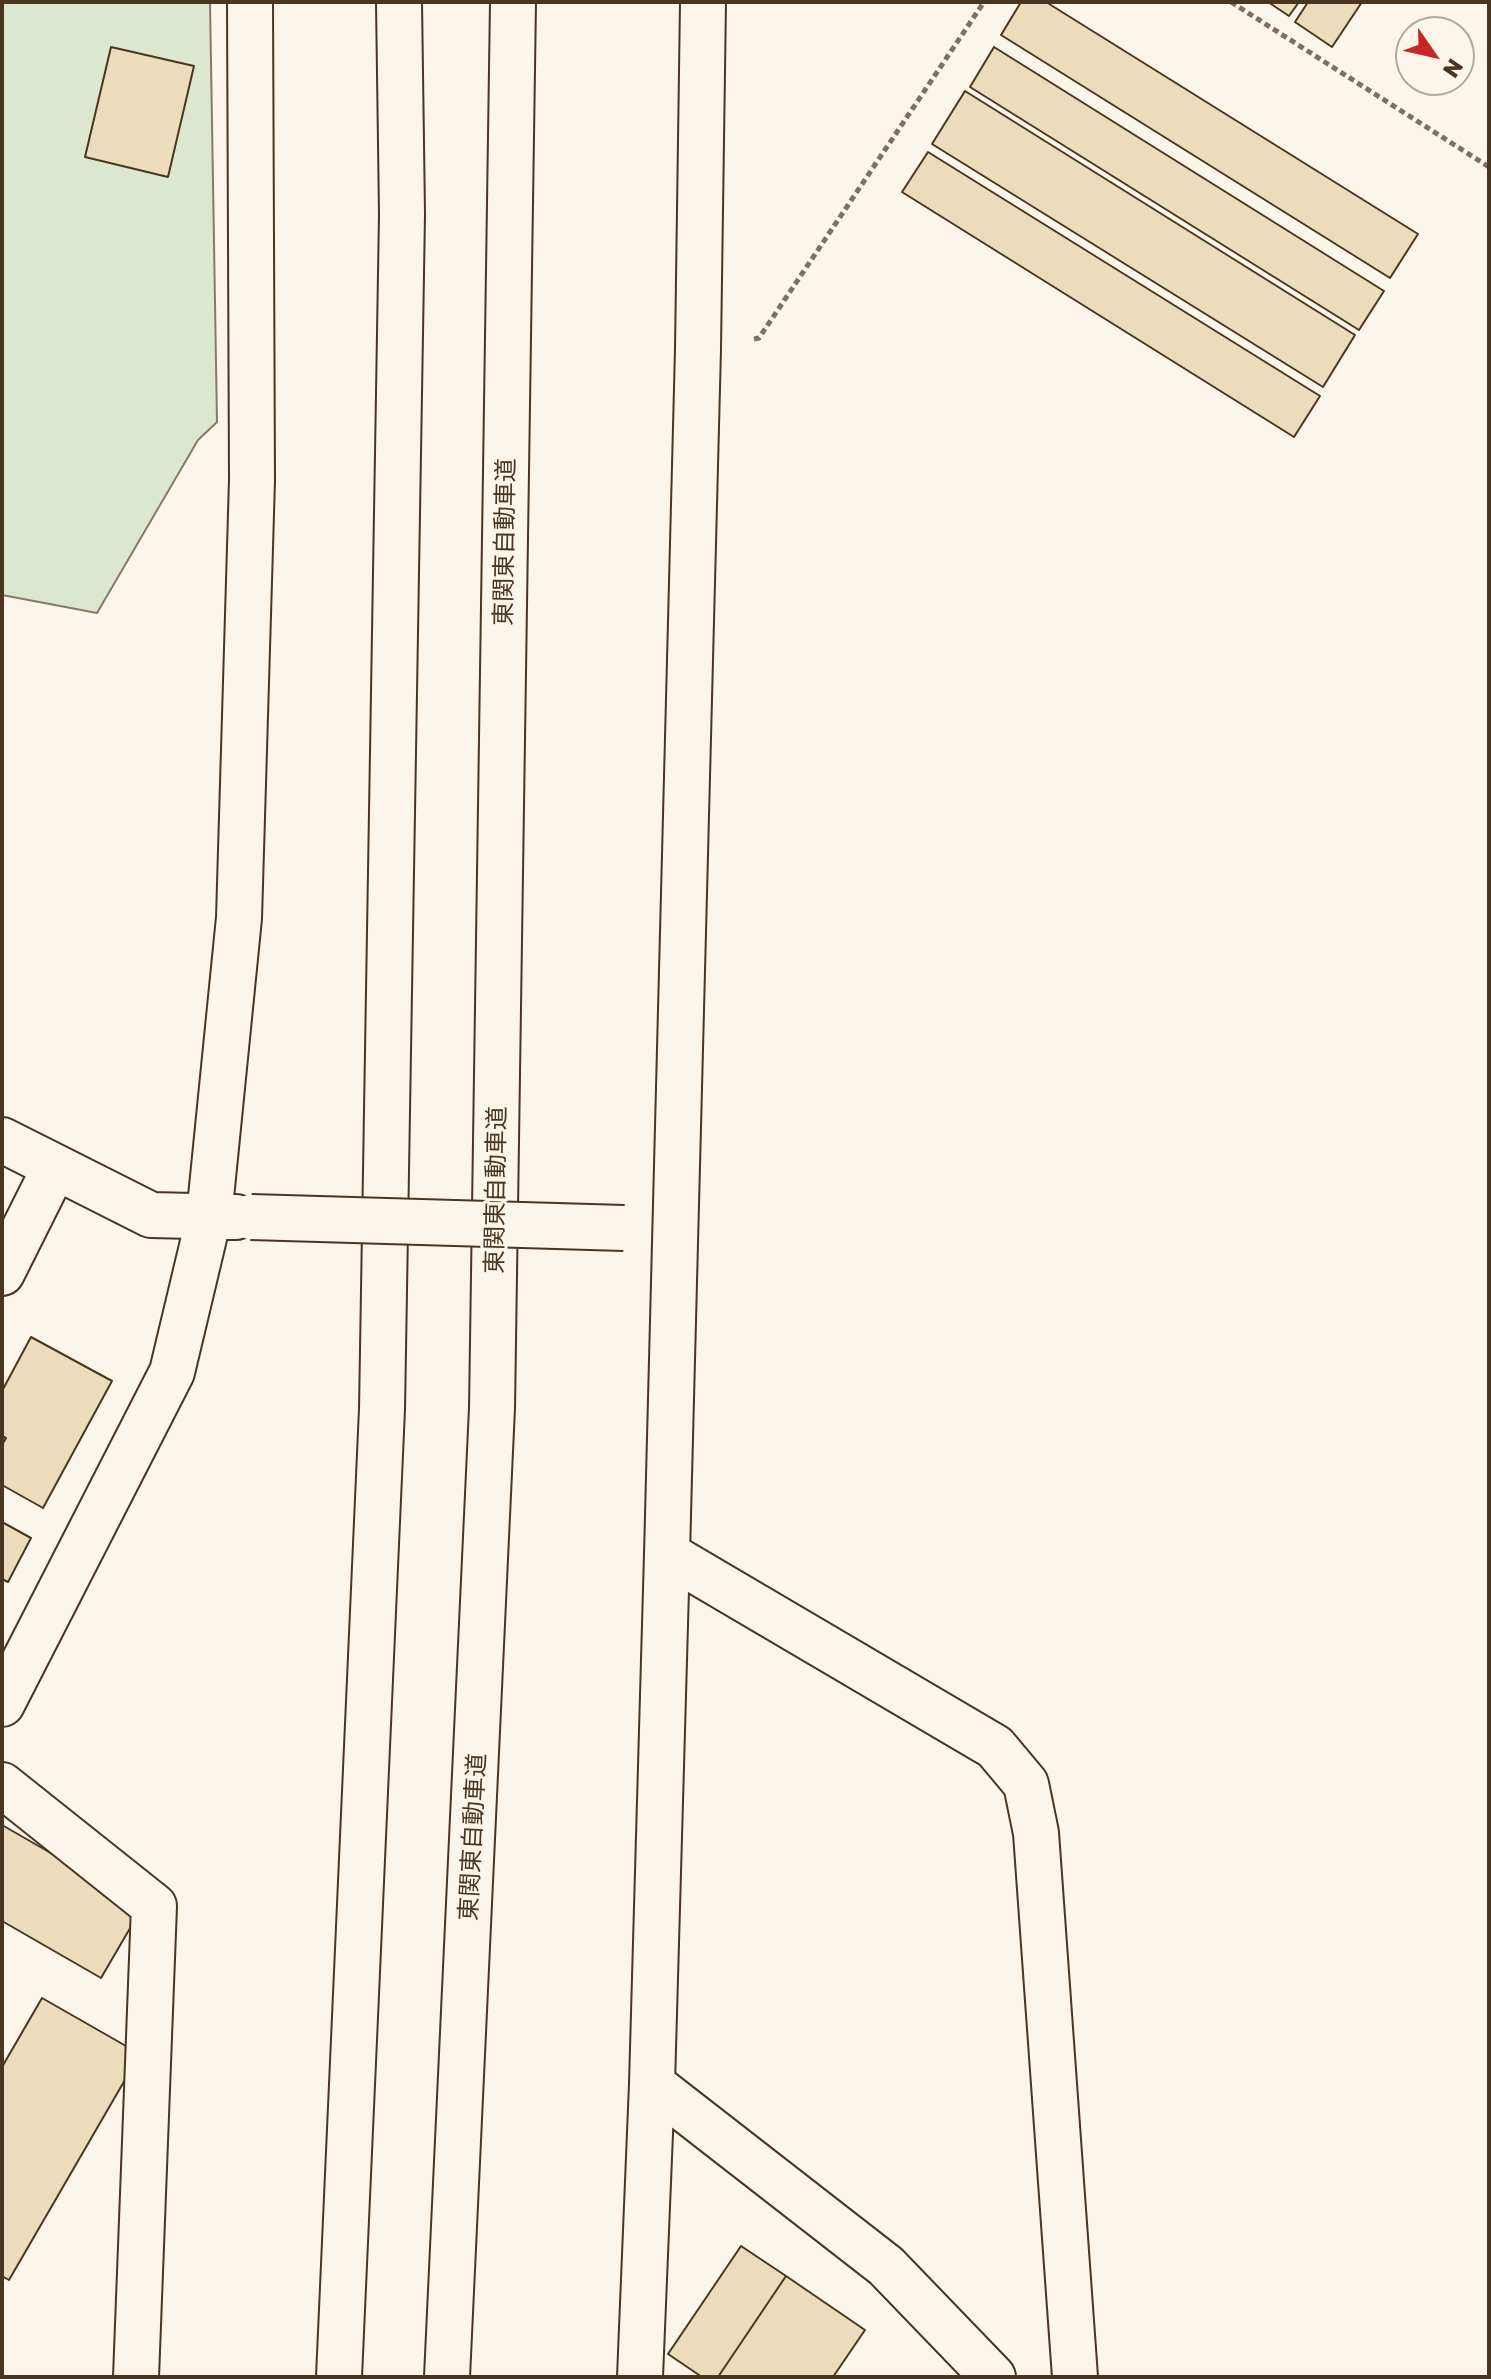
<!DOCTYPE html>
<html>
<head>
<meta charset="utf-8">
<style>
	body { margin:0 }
	#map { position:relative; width:1491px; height:2379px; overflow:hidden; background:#fbf6e9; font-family:"Golos Text",sans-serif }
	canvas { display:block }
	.frame { position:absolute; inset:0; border:4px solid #4a3520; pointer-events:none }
	.north { position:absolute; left:1395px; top:16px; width:80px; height:80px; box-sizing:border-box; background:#fbf6e9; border:2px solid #b4a999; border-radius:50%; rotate:124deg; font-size:22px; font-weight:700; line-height:32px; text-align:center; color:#4a3520 }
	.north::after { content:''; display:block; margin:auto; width:28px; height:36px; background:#c62828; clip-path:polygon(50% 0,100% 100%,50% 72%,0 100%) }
</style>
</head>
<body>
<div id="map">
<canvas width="1491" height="2379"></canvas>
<div class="frame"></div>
<div class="north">N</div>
</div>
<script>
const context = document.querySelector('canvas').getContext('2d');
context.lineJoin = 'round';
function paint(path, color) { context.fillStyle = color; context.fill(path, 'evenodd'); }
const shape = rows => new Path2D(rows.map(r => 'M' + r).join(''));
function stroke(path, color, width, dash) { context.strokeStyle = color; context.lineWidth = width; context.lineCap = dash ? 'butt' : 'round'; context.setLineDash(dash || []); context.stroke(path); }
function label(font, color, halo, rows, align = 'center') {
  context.font = font + ' "Golos Text","Noto Sans JP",sans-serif'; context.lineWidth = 6; context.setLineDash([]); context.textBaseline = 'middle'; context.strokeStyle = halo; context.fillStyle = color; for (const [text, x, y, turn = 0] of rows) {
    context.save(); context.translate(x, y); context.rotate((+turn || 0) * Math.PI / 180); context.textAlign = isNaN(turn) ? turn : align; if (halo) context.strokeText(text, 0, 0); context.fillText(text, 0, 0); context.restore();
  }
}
const green = shape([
	[2,2,210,2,217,422,198,440,97,613,2,595,2,2]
]);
paint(green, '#dce7d0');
stroke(green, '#887966', 2);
const building = shape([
	[1021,2,1046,2,1418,234,1390,278,1001,35,1021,2],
	[1268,2,1299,2,1289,16,1268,2],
	[1308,2,1362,2,1332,47,1295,22,1308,2],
	[111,47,194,66,168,177,85,157,111,47],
	[994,47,1384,291,1359,330,970,87,994,47],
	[965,91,1355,335,1323,387,932,144,965,91],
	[928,152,1320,396,1294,437,902,192,928,152],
	[31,1337,112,1381,43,1508,2,1485,2,1445,6,1438,2,1436,2,1391,31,1337],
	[2,1522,31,1538,8,1582,2,1579,2,1522],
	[2,1825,143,1906,101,1978,2,1921,2,1825],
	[42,1998,140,2054,9,2280,2,2276,2,2067,42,1998],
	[741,2246,786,2276,718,2377,702,2377,668,2354,741,2246],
	[786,2276,865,2330,833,2377,718,2377,786,2276]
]);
paint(building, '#ecdcbc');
stroke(building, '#4a3520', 2);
const minor = shape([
	[2,1140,151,1215,236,1217],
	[2,1273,55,1167],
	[667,1554,995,1747,1026,1784,1036,1833,1075,2377],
	[2,1704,172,1372,209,1217,239,918,252,480,250,2],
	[2,1785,154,1906,136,2377],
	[652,2084,886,2266,993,2377],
	[640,2377,652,2084,667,1554,698,349,703,2]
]);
const highway = shape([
	[339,2377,382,1409,402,214,399,2],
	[447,2377,492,1408,513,2]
]);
stroke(minor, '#4a3520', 48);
stroke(highway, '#4a3520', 48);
stroke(shape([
	[1231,2,1489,167],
	[754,339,759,338,984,2]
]), '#7f6f5c', 5, [6, 4]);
stroke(minor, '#fbf6e9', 44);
stroke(highway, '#fbf6e9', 44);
const minorBridge = shape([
	[251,1217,624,1228]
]);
stroke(minorBridge, '#4a3520', 48, []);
stroke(minorBridge, '#fbf6e9', 44);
label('24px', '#4a3520', '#fbf6e9', [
	["東関東自動車道",505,542,-89],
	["東関東自動車道",496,1190,-89],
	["東関東自動車道",473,1837,-87]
]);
</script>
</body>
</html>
